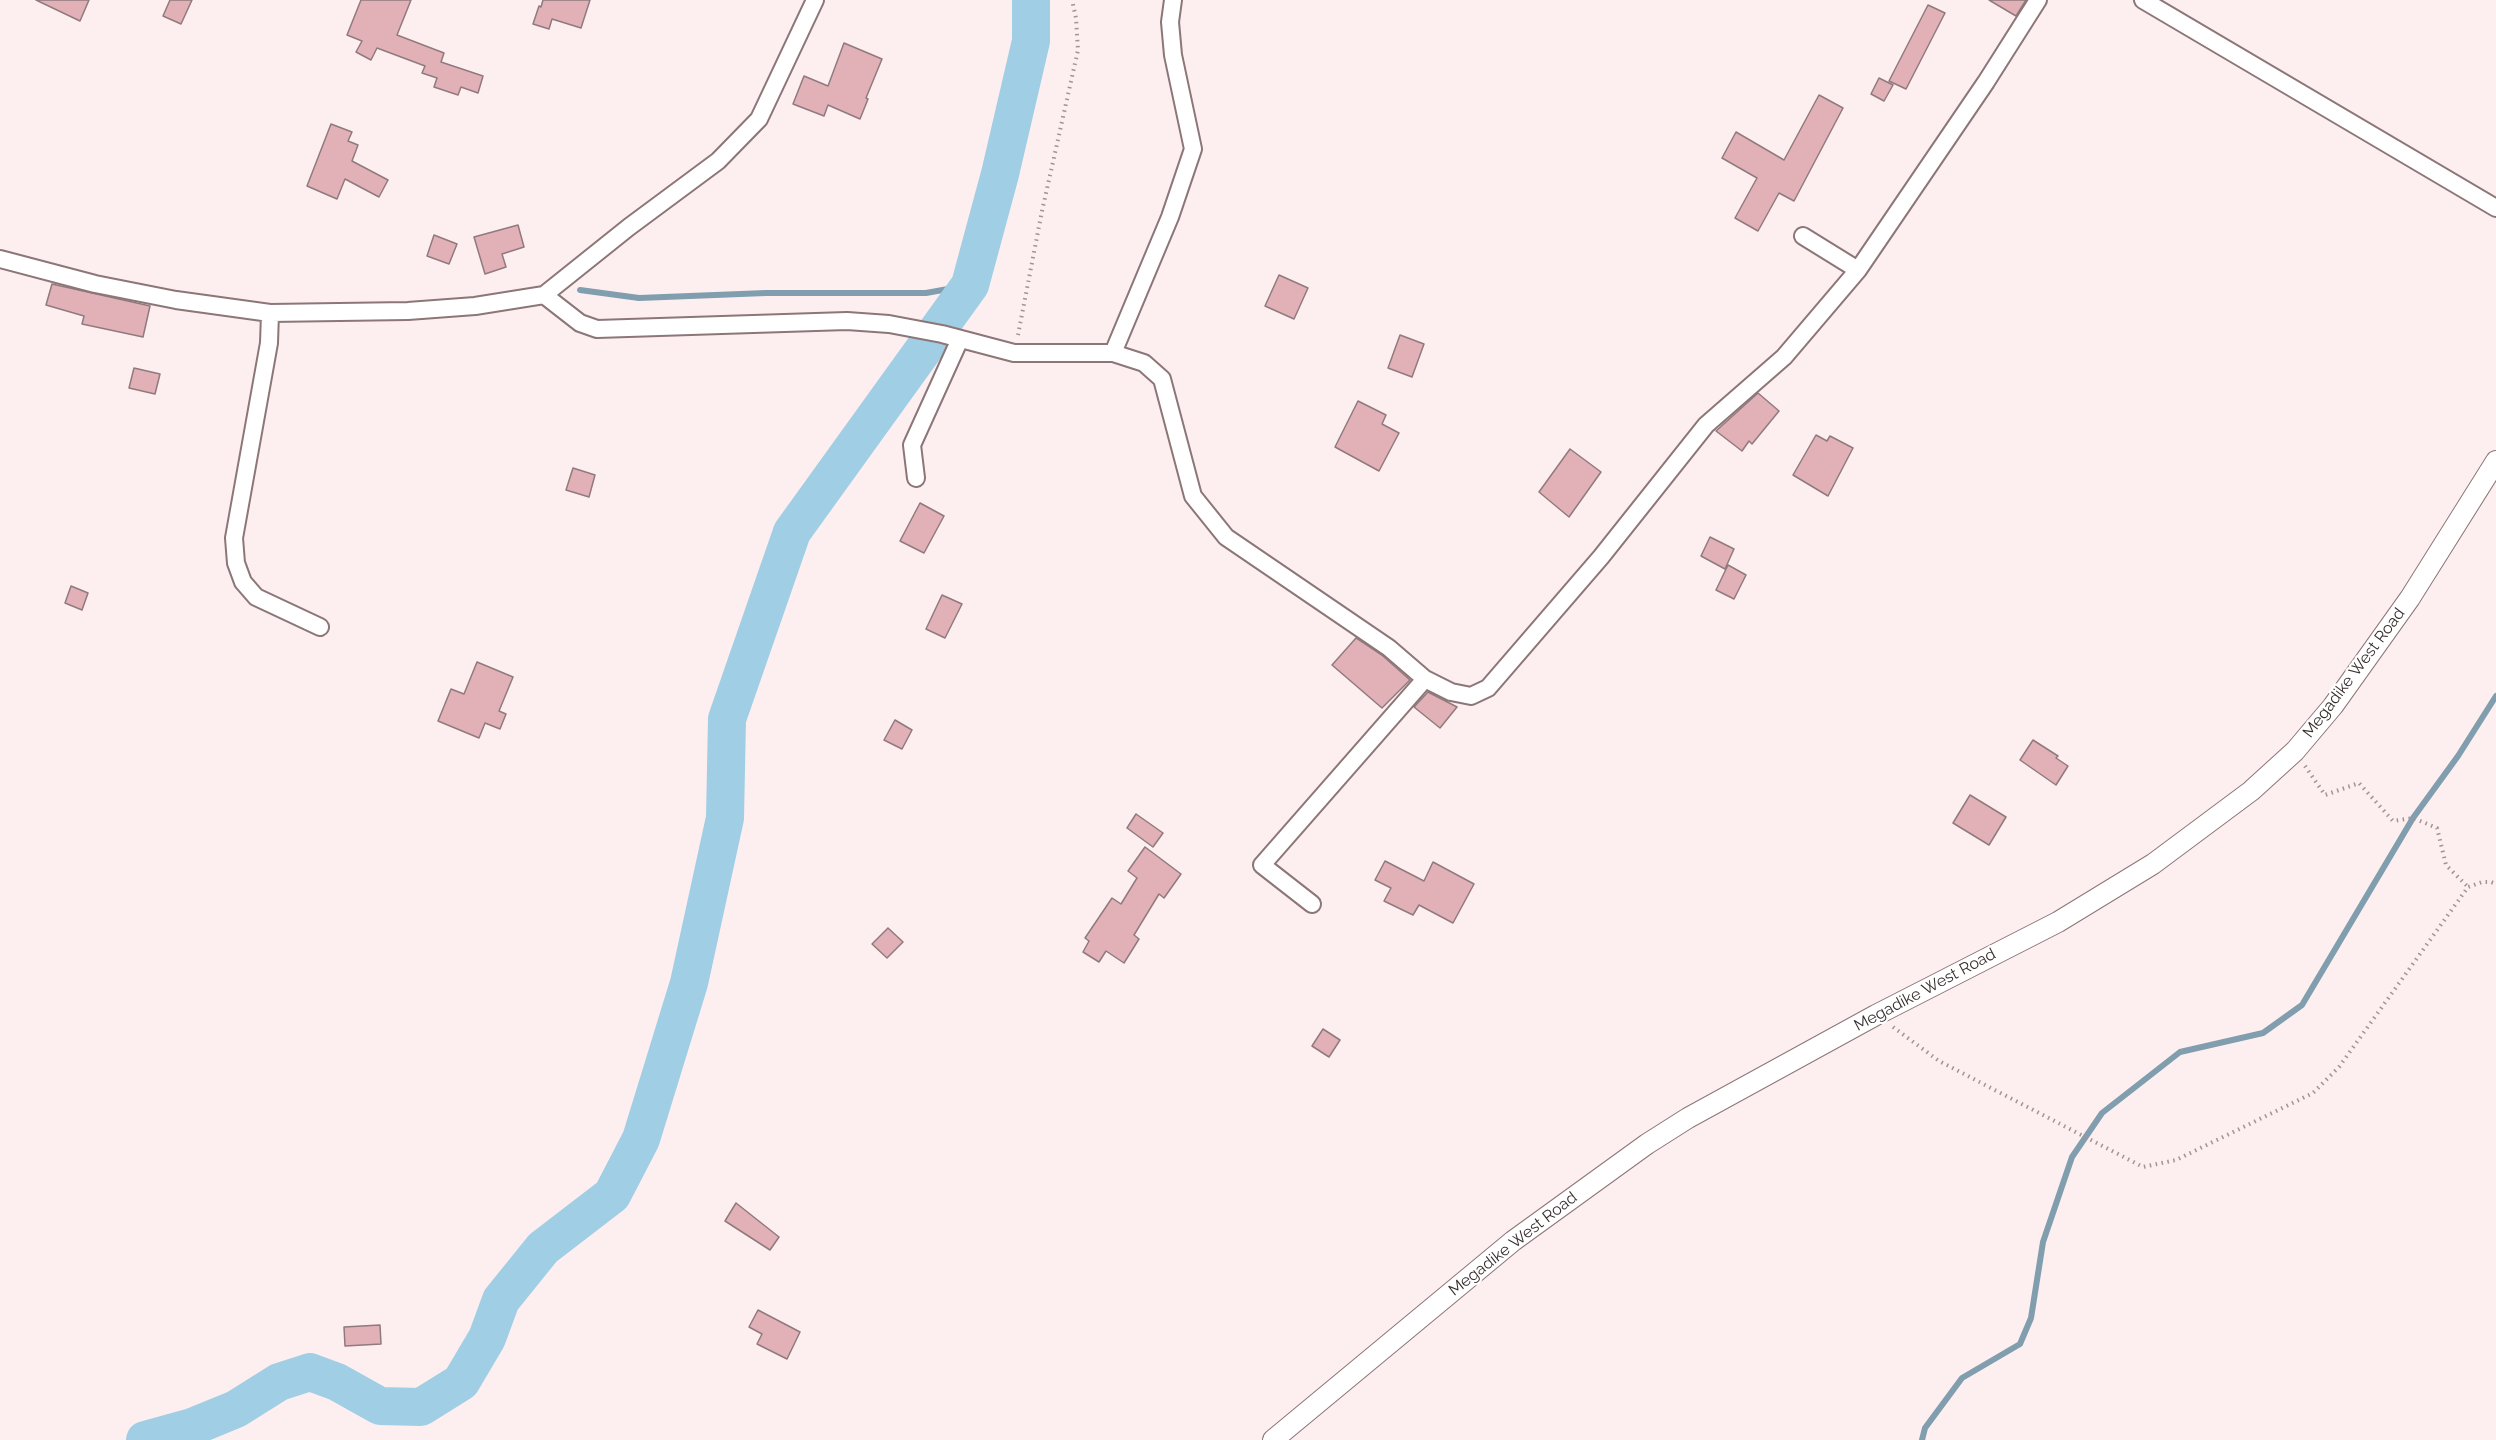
<!DOCTYPE html>
<html>
<head>
<meta charset="utf-8">
<style>
	body { margin:0 }
	canvas { display:block; background:#fdeeef }
</style>
</head>
<body>
<canvas width="2496" height="1440"></canvas>
<script>
const context = document.querySelector('canvas').getContext('2d');
context.lineJoin = 'round';
const shape = rows => new Path2D(rows.map(r => 'M' + r).join(''));
function stroke(path, color, width, dash) { context.strokeStyle = color; context.lineWidth = width; context.lineCap = dash ? 'butt' : 'round'; context.setLineDash(dash || []); context.stroke(path); }
function paint(path, color) { context.fillStyle = color; context.fill(path, 'evenodd'); }
function label(font, color, halo, rows, align = 'center') {
  context.font = font + ' Raleway,sans-serif'; context.lineWidth = 4.5; context.setLineDash([]); context.textBaseline = 'middle'; context.strokeStyle = halo; context.fillStyle = color; for (const [text, x, y, turn = 0] of rows) {
    context.save(); context.translate(x, y); context.rotate((+turn || 0) * Math.PI / 180); context.textAlign = isNaN(turn) ? turn : align; if (halo) context.strokeText(text, 0, 0); context.fillText(text, 0, 0); context.restore();
  }
}
stroke(shape([
	[580,290,639,298,766,293,926,293,970,285],
	[1922,1440,1925,1428,1962,1378,2020,1344,2031,1318,2043,1242,2072,1157,2102,1113,2180,1052,2263,1033,2302,1005,2413,818,2458,756,2496,696]
]), '#809eae', 6);
stroke(shape([
	[145,1440,192,1427,236,1409,279,1382,310,1372,337,1382,380,1406,421,1407,461,1382,487,1338,501,1300,543,1248,612,1195,641,1139,689,983,725,818,727,719,792,532,970,285,1000,174,1031,41,1031,0]
]), '#a0cee5', 38);
const building = shape([
	[36,0,89,0,80,21,36,0],
	[170,0,192,0,181,24,163,16,170,0],
	[361,0,411,0,397,35,444,53,441,62,483,76,478,93,461,87,458,95,434,87,437,78,422,73,425,66,377,48,371,60,356,52,362,41,347,35,361,0],
	[543,0,590,0,581,28,552,19,549,29,533,24,539,6,541,7,543,0],
	[1989,0,2026,0,2016,16,1989,0],
	[1928,5,1945,13,1906,89,1889,81,1928,5],
	[844,43,882,59,866,98,868,99,860,119,828,105,824,116,793,104,804,76,828,86,844,43],
	[1879,78,1893,85,1884,101,1871,94,1879,78],
	[1819,95,1843,108,1794,201,1779,193,1758,231,1735,218,1757,178,1722,158,1736,132,1784,160,1819,95],
	[331,124,352,132,348,141,358,145,352,161,388,180,379,197,345,179,337,199,307,186,331,124],
	[518,225,524,247,502,254,506,267,485,274,474,237,518,225],
	[434,235,457,244,449,264,427,256,434,235],
	[1279,275,1308,288,1294,319,1265,306,1279,275],
	[52,284,150,306,143,337,82,324,84,316,46,305,52,284],
	[1400,335,1424,344,1412,377,1388,368,1400,335],
	[134,368,160,374,155,394,129,388,134,368],
	[1758,393,1779,411,1752,444,1749,441,1742,451,1716,431,1758,393],
	[1358,401,1386,415,1382,424,1399,433,1379,471,1335,447,1358,401],
	[1816,435,1827,441,1830,436,1853,448,1828,496,1793,475,1816,435],
	[1570,449,1601,472,1569,517,1539,492,1570,449],
	[573,468,595,475,589,497,566,490,573,468],
	[920,503,944,516,924,553,900,541,920,503],
	[1710,537,1734,549,1725,569,1701,556,1710,537],
	[1728,565,1746,575,1734,599,1716,590,1728,565],
	[71,586,88,593,82,610,65,603,71,586],
	[942,595,962,604,945,638,926,629,942,595],
	[1356,638,1383,656,1410,680,1382,708,1332,665,1356,638],
	[477,662,513,677,499,711,506,714,500,729,485,723,479,738,438,721,451,689,464,694,477,662],
	[1428,692,1457,707,1440,728,1414,707,1428,692],
	[895,720,912,730,902,749,884,740,895,720],
	[2033,740,2058,756,2056,758,2068,766,2056,785,2020,760,2033,740],
	[1970,795,2006,817,1989,845,1953,823,1970,795],
	[1136,814,1163,833,1153,847,1127,828,1136,814],
	[1145,847,1181,874,1164,898,1159,894,1134,935,1139,939,1124,963,1106,951,1099,962,1083,952,1089,941,1085,938,1112,898,1121,904,1137,878,1128,871,1145,847],
	[1385,861,1424,881,1433,862,1474,884,1453,923,1419,905,1413,915,1384,901,1391,888,1375,880,1385,861],
	[888,928,903,942,887,958,872,944,888,928],
	[1323,1029,1340,1040,1329,1057,1312,1046,1323,1029],
	[736,1203,779,1237,770,1250,725,1221,736,1203],
	[758,1310,800,1332,787,1359,757,1344,762,1334,749,1327,758,1310],
	[380,1325,381,1344,345,1346,344,1327,380,1325]
]);
paint(building, '#e2b1b7');
stroke(building, '#907a7d', 1.5);
const minor = shape([
	[2143,0,2496,208],
	[0,259,95,284,176,300,270,313,408,311,475,306,544,295,629,227,718,161,759,119,815,0],
	[1858,270,1986,82,2038,0],
	[544,295,580,323,597,329,847,321,889,324,942,334,1014,353,1113,353,1144,363,1162,379,1193,496,1226,537,1389,648,1425,679,1451,692,1471,696,1488,688,1601,557,1706,425,1784,357,1858,270,1803,236],
	[270,313,269,343,234,538,236,563,243,582,256,597,320,627],
	[1113,353,1170,217,1193,149,1173,55,1170,22,1173,0],
	[916,478,912,445,960,339],
	[1312,904,1262,865,1425,679]
]);
const tertiary = shape([
	[1273,1440,1513,1241,1647,1144,1688,1118,1876,1015,2058,922,2153,864,2251,791,2295,751,2333,706,2410,598,2496,461]
]);
stroke(minor, '#8c7678', 20);
stroke(tertiary, '#8c7678', 22);
stroke(shape([
	[1018,335,1042,211,1078,50,1076,18,1072,0],
	[2305,766,2325,795,2359,783,2393,821,2413,818,2437,828,2446,865,2468,887],
	[1893,1027,1939,1061,2143,1167,2176,1160,2313,1093,2339,1067,2468,887,2482,882,2491,882,2496,884]
]), '#a09495', 4, [1.5, 4.5]);
stroke(minor, '#fff', 16);
stroke(tertiary, '#fff', 20);
label('16px', '#362d2e', '#fff', [
	["Megadike West Road",2354,673,-53],
	["Megadike West Road",1925,990,-28],
	["Megadike West Road",1513,1244,-38]
]);
</script>
</body>
</html>
